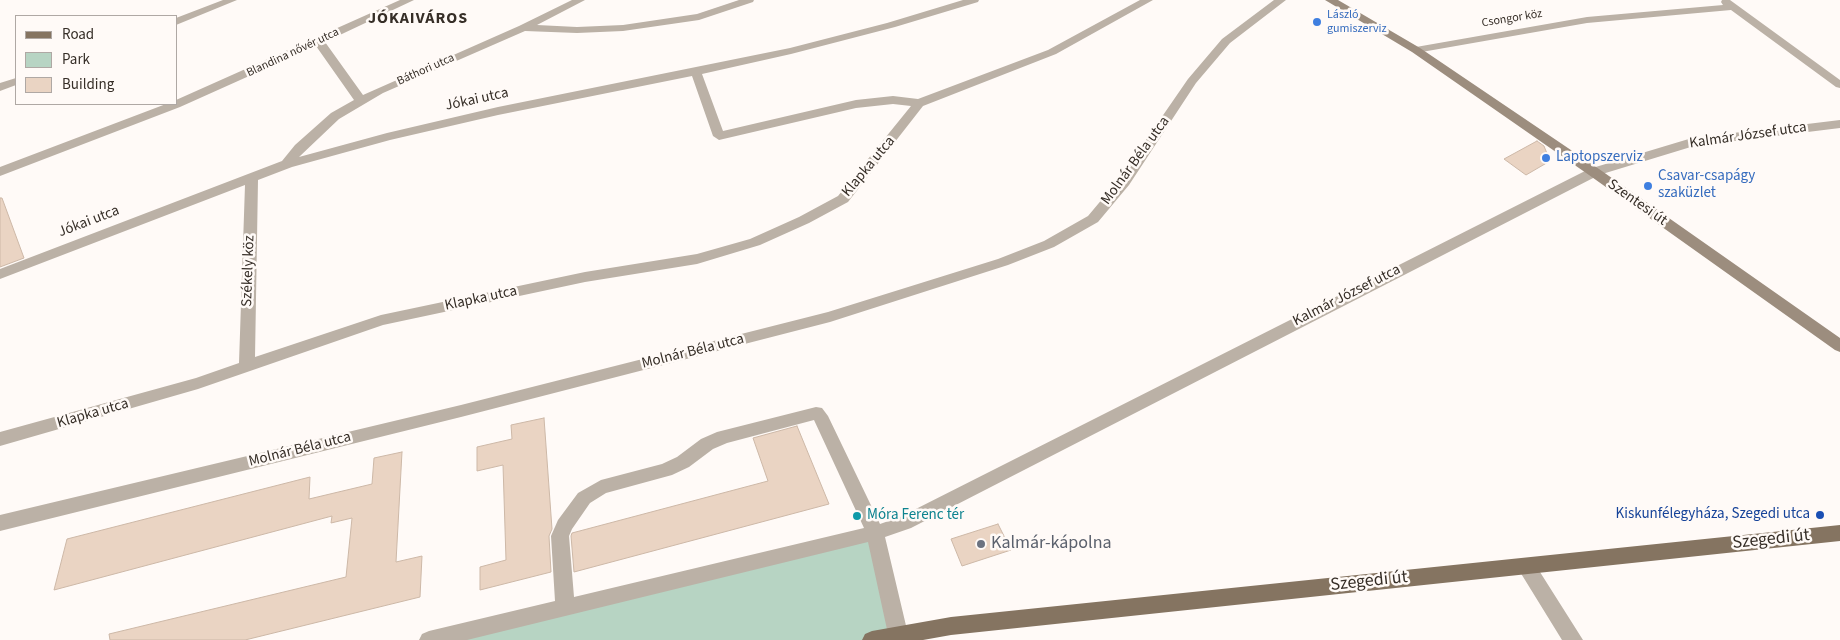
<!DOCTYPE html>
<html>
<head>
<meta charset="utf-8">
<style>
	body { margin:0 }
	#map { position:relative; width:1840px; height:640px; overflow:hidden; background:#fffaf7; font-family:"Source Sans 3",sans-serif }
	canvas { display:block }
	.legend { position:absolute; left:15px; top:15px; width:162px; height:90px; box-sizing:border-box; background:#fffaf7; border:1px solid #afa8a4; margin:0; padding:6px 9px; list-style:none; font-size:15px; color:#362e27 }
	.legend li { display:flex; align-items:center; gap:10px; height:25px }
	.legend b { width:25px; border:1px solid #afa8a4 }
</style>
</head>
<body>
<div id="map">
<canvas width="1840" height="640"></canvas>
<ul class="legend">
<li><b style="height:6px;background:#857461"></b>Road</li>
<li><b style="height:14px;background:#b7d4c3"></b>Park</li>
<li><b style="height:14px;background:#ead4c3"></b>Building</li>
</ul>
</div>
<script>
const context = document.querySelector('canvas').getContext('2d');
context.lineJoin = 'round';
function paint(path, color) { context.fillStyle = color; context.fill(path, 'evenodd'); }
const shape = rows => new Path2D(rows.map(r => 'M' + r).join(''));
function stroke(path, color, width, dash) { context.strokeStyle = color; context.lineWidth = width; context.lineCap = dash ? 'butt' : 'round'; context.setLineDash(dash || []); context.stroke(path); }
function label(font, color, halo, rows, align = 'center') {
  context.font = font + ' "Source Sans 3",sans-serif'; context.lineWidth = 5; context.setLineDash([]); context.textBaseline = 'middle'; context.strokeStyle = halo; context.fillStyle = color; for (const [text, x, y, turn = 0] of rows) {
    context.save(); context.translate(x, y); context.rotate((+turn || 0) * Math.PI / 180); context.textAlign = isNaN(turn) ? turn : align; if (halo) context.strokeText(text, 0, 0); context.fillText(text, 0, 0); context.restore();
  }
}
paint(shape([
	[875,534,895,633,867,640,430,640]
]), '#b7d4c3');
const building = shape([
	[1537,141,1544,146,1550,161,1526,175,1504,159,1537,141],
	[0,198,2,198,24,258,0,267,0,198],
	[544,418,552,529,549,536,551,572,480,590,480,567,506,560,503,465,477,471,477,447,512,439,511,425,544,418],
	[797,426,829,504,574,572,571,536,572,533,768,481,753,438,797,426],
	[402,452,396,562,422,556,420,597,245,640,110,640,109,634,346,577,352,518,331,523,332,516,54,590,67,539,310,477,309,499,372,484,374,458,402,452],
	[998,524,1011,550,962,566,951,539,998,524]
]);
paint(building, '#ead4c3');
stroke(building, '#cdb8a7', 1);
paint(shape([
	[223,0,237,0,176,25,176,18,223,0],
	[400,0,414,0,325,42,363,95,519,26,572,0,585,0,537,25,577,27,623,25,697,14,739,0,754,0,753,2,699,20,623,31,577,33,525,31,383,93,339,119,299,157,387,133,498,107,790,48,887,23,963,0,979,0,978,2,895,27,791,54,702,74,723,131,856,100,893,96,918,99,1048,50,1140,0,1153,0,1056,54,923,106,848,202,809,223,760,245,697,264,585,282,383,325,198,389,0,446,0,432,196,378,239,363,245,185,0,279,0,269,282,161,295,145,331,113,354,100,316,46,180,107,0,176,0,167,166,104,176,104,176,100,400,0],
	[692,76,713,136,719,140,856,108,893,104,911,106,838,196,799,217,750,239,697,254,585,272,381,315,255,357,258,180,292,167,390,140,498,115,692,76],
	[1274,0,1286,0,1230,43,1196,83,1129,185,1098,222,1054,247,1008,265,830,322,461,417,0,531,0,515,461,405,828,312,998,259,1044,241,1088,216,1119,179,1188,79,1222,39,1274,0],
	[1722,0,1730,0,1840,80,1840,88,1836,87,1731,10,1587,23,1416,53,1410,50,1416,47,1587,17,1723,5,1721,2,1722,0],
	[16,78,16,85,0,91,0,83,16,78],
	[1840,120,1840,128,1694,146,1599,175,911,528,885,537,908,634,905,640,891,640,888,634,868,542,467,640,419,640,422,634,429,631,555,601,551,536,558,520,578,493,601,480,662,464,677,457,701,439,717,432,816,407,822,408,828,416,880,524,900,517,1589,169,1692,138,1840,120],
	[814,420,864,528,574,597,569,536,572,529,590,503,606,493,672,475,689,467,713,449,727,443,814,420],
	[1526,559,1533,561,1583,640,1562,640,1517,567,1519,561,1526,559]
]), '#bbb1a6');
paint(shape([
	[1325,0,1338,0,1420,48,1599,169,1840,338,1840,352,1835,350,1589,175,1412,52,1325,0]
]), '#9c8d7e');
paint(shape([
	[1840,525,1840,541,951,635,923,640,862,640,865,634,872,631,951,617,1840,525]
]), '#857461');
for (const [x, y, r, color] of [
	[1317,22,5,"#3f7fe0"],
	[1546,158,5,"#3f7fe0"],
	[1648,186,5,"#3f7fe0"],
	[1820,515,5,"#1a4fb4"],
	[857,516,5,"#0f9aa8"],
	[981,544,5,"#6b7280"]
]) { const dot = new Path2D(); dot.arc(x, y, r, 0, 2 * Math.PI); context.fillStyle = color; context.fill(dot); stroke(dot, '#fffaf7', 2); }
label('12px', '#366cbe', '#fffaf7', [
	["László",1327,15],
	["gumiszerviz",1327,29]
], 'left');
label('12px', '#362e27', '#fffaf7', [
	["Csongor köz",1512,19,-9],
	["Blandina nővér utca",293,53,-25],
	["Báthori utca",426,70,-24]
]);
label('15px', '#362e27', '#fffaf7', [
	["Jókai utca",477,100,-12],
	["Kalmár József utca",1748,136,-8],
	["Molnár Béla utca",1136,161,-54],
	["Klapka utca",869,167,-50],
	["Szentesi út",1637,203,35],
	["Jókai utca",89,222,-21],
	["Székely köz",249,271,-88],
	["Kalmár József utca",1347,296,-27],
	["Klapka utca",481,299,-12],
	["Molnár Béla utca",693,352,-14],
	["Klapka utca",93,414,-16],
	["Molnár Béla utca",300,450,-14]
]);
label('15px', '#366cbe', '#fffaf7', [
	["Laptopszerviz",1556,158],
	["Csavar-csapágy",1658,177],
	["szaküzlet",1658,194]
], 'left');
label('15px', '#164399', '#fffaf7', [
	["Kiskunfélegyháza, Szegedi utca",1810,515]
], 'right');
label('15px', '#0d838f', '#fffaf7', [
	["Móra Ferenc tér",867,516]
], 'left');
context.letterSpacing = '1px';
label('bold 16px', '#362e27', '#fffaf7', [
	["JÓKAIVÁROS",418,19]
]);
context.letterSpacing = '0px';
label('18px', '#362e27', '#fffaf7', [
	["Szegedi út",1771,540,-6],
	["Szegedi út",1369,582,-6]
]);
label('18px', '#5b616d', '#fffaf7', [
	["Kalmár-kápolna",991,544]
], 'left');
</script>
</body>
</html>
